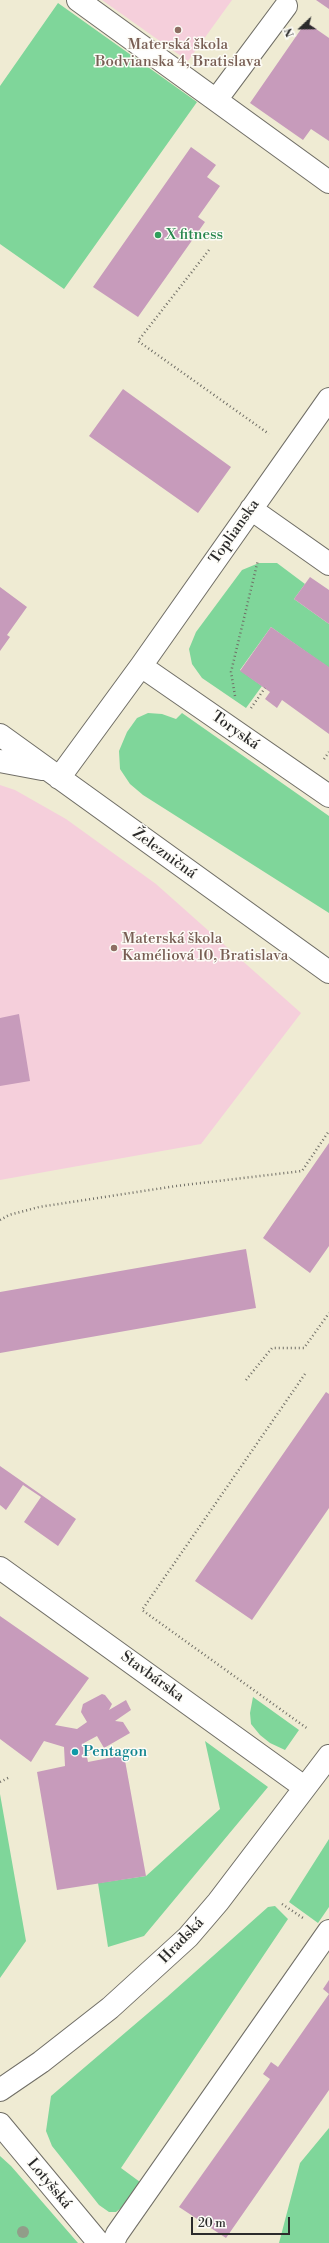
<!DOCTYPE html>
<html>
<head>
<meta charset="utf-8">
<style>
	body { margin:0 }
	#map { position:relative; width:329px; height:2243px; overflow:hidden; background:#efebd3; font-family:"Libre Bodoni",serif }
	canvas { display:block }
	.north { position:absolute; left:281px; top:8px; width:40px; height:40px; -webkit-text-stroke:3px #fdfcf7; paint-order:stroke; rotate:248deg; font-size:11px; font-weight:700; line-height:16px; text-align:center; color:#2b2b2b }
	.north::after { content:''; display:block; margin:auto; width:14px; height:18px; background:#2b2b2b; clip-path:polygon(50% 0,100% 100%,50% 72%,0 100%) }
	.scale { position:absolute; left:191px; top:2217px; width:99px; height:18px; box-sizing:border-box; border:2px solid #2b2b2b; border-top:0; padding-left:5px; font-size:12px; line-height:14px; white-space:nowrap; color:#2b2b2b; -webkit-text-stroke:3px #fdfcf7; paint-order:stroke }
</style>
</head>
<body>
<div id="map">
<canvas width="329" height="2243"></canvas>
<div class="north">N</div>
<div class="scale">20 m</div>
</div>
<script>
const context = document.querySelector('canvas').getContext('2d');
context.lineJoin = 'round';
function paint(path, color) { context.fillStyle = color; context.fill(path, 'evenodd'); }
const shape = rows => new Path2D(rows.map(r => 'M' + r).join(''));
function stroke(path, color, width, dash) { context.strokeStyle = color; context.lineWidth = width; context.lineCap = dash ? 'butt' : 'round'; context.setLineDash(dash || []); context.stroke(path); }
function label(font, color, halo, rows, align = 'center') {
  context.font = font + ' "Libre Bodoni",serif'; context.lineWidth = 3; context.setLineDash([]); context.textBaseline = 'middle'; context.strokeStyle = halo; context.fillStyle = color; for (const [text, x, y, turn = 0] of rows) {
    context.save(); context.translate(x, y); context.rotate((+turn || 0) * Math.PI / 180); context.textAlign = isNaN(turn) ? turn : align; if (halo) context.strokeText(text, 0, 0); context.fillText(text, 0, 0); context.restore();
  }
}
paint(shape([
	[102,0,232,0,188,61],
	[0,785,15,790,66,819,156,884,301,1013,201,1144,0,1180]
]), '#f5cfdb');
paint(shape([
	[58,3,197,102,64,289,0,244,0,86],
	[259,563,277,563,305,584,294,599,329,624,329,668,271,627,240,670,262,686,246,708,202,678,192,664,189,649,196,632,242,570],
	[148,713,162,714,176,719,182,713,329,816,329,913,143,795,130,784,120,769,119,751,127,732,137,718],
	[253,1697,299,1730,285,1750,270,1743,260,1735,251,1724,250,1713],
	[205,1741,268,1787,144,1936,108,1947,98,1883,146,1876,220,1809],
	[0,1794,26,1941,0,1978],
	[329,1839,329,1907,318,1923,289,1902],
	[275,1906,288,1919,121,2168,140,2182,121,2208,116,2212,109,2212,99,2205,52,2146,46,2131,51,2096,167,1997,268,1907],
	[329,2128,329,2243,279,2243,300,2163],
	[0,2156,11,2166,78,2243,0,2243]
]), '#7fd69a');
paint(shape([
	[316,0,329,0,329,9],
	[306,22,329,38,329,141,311,129,303,140,250,103],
	[191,147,216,165,207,177,220,186,198,217,205,222,138,317,93,287],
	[123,389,231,467,198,513,89,436],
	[310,577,329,590,329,624,294,599],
	[0,587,27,607,7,635,10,637,0,651],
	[271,627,329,667,329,734,282,700,277,708,265,699,270,692,240,671],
	[19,1014,30,1081,0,1086,0,1018],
	[329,1143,329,1246,310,1273,263,1238],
	[246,1249,256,1308,0,1353,0,1292],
	[326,1392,329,1394,329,1508,252,1620,195,1581],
	[0,1466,76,1519,58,1546,24,1522,41,1497,23,1485,6,1510,0,1505],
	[0,1616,89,1678,55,1725,77,1729,87,1722,81,1712,83,1704,102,1694,105,1695,112,1704,109,1710,126,1700,131,1710,115,1721,123,1722,130,1733,104,1748,97,1736,84,1743,88,1762,124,1755,146,1876,57,1890,37,1772,65,1766,64,1747,44,1741,31,1762,0,1739],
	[329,1980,329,2090,226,2238,179,2207,270,2079,263,2074,271,2062,278,2067,329,1994,323,1989]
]), '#c79bbb');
const minor = shape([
	[78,0,329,182],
	[216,100,286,6],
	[251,509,329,564],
	[141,666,329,796],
	[0,735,329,972],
	[0,761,42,769],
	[59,778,141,666,329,399],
	[0,1568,304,1787],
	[0,2090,41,2062,110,2008,188,1937,218,1902,329,1756],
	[0,2124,99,2243],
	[113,2243,117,2234,329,1931]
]);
stroke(minor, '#706e66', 24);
stroke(shape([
	[209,250,138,341,269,434],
	[235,696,231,672,258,560],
	[251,708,265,688],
	[324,759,329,752],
	[0,1220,9,1215,39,1207,176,1186,302,1171,329,1131],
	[305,1374,142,1610,308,1729],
	[246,1380,272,1348,304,1348,329,1313],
	[0,1782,10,1777],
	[282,1904,303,1918]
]), '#706e66', 2.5, [1, 3]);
stroke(minor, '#fff', 22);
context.fillStyle = '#919d89';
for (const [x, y] of [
	[23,2232]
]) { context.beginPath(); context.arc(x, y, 6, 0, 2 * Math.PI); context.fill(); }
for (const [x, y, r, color] of [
	[178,30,4,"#8d6e63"],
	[158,235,4,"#2e9e5b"],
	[114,948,4,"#8d6e63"],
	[75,1752,4,"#0f9aa8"]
]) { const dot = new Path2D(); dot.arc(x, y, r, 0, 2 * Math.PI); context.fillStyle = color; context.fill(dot); stroke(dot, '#fdfcf7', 1.5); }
label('15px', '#785e54', '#fdfcf7', [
	["Materská škola",178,45],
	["Bodvianska 4, Bratislava",178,62],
	["Materská škola",122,939,"left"],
	["Kaméliová 10, Bratislava",122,956,"left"]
]);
label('15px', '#27864d', '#fdfcf7', [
	["X fitness",166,235]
], 'left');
label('15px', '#2b2b2b', '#fdfcf7', [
	["Toplianska",235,532,-55],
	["Toryská",235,731,35],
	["Železničná",164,854,36],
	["Stavbárska",152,1677,36],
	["Hradská",182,1941,-46],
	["Lotyšská",49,2184,50]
]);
label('15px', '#0d838f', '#fdfcf7', [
	["Pentagon",83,1752]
], 'left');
</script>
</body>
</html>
